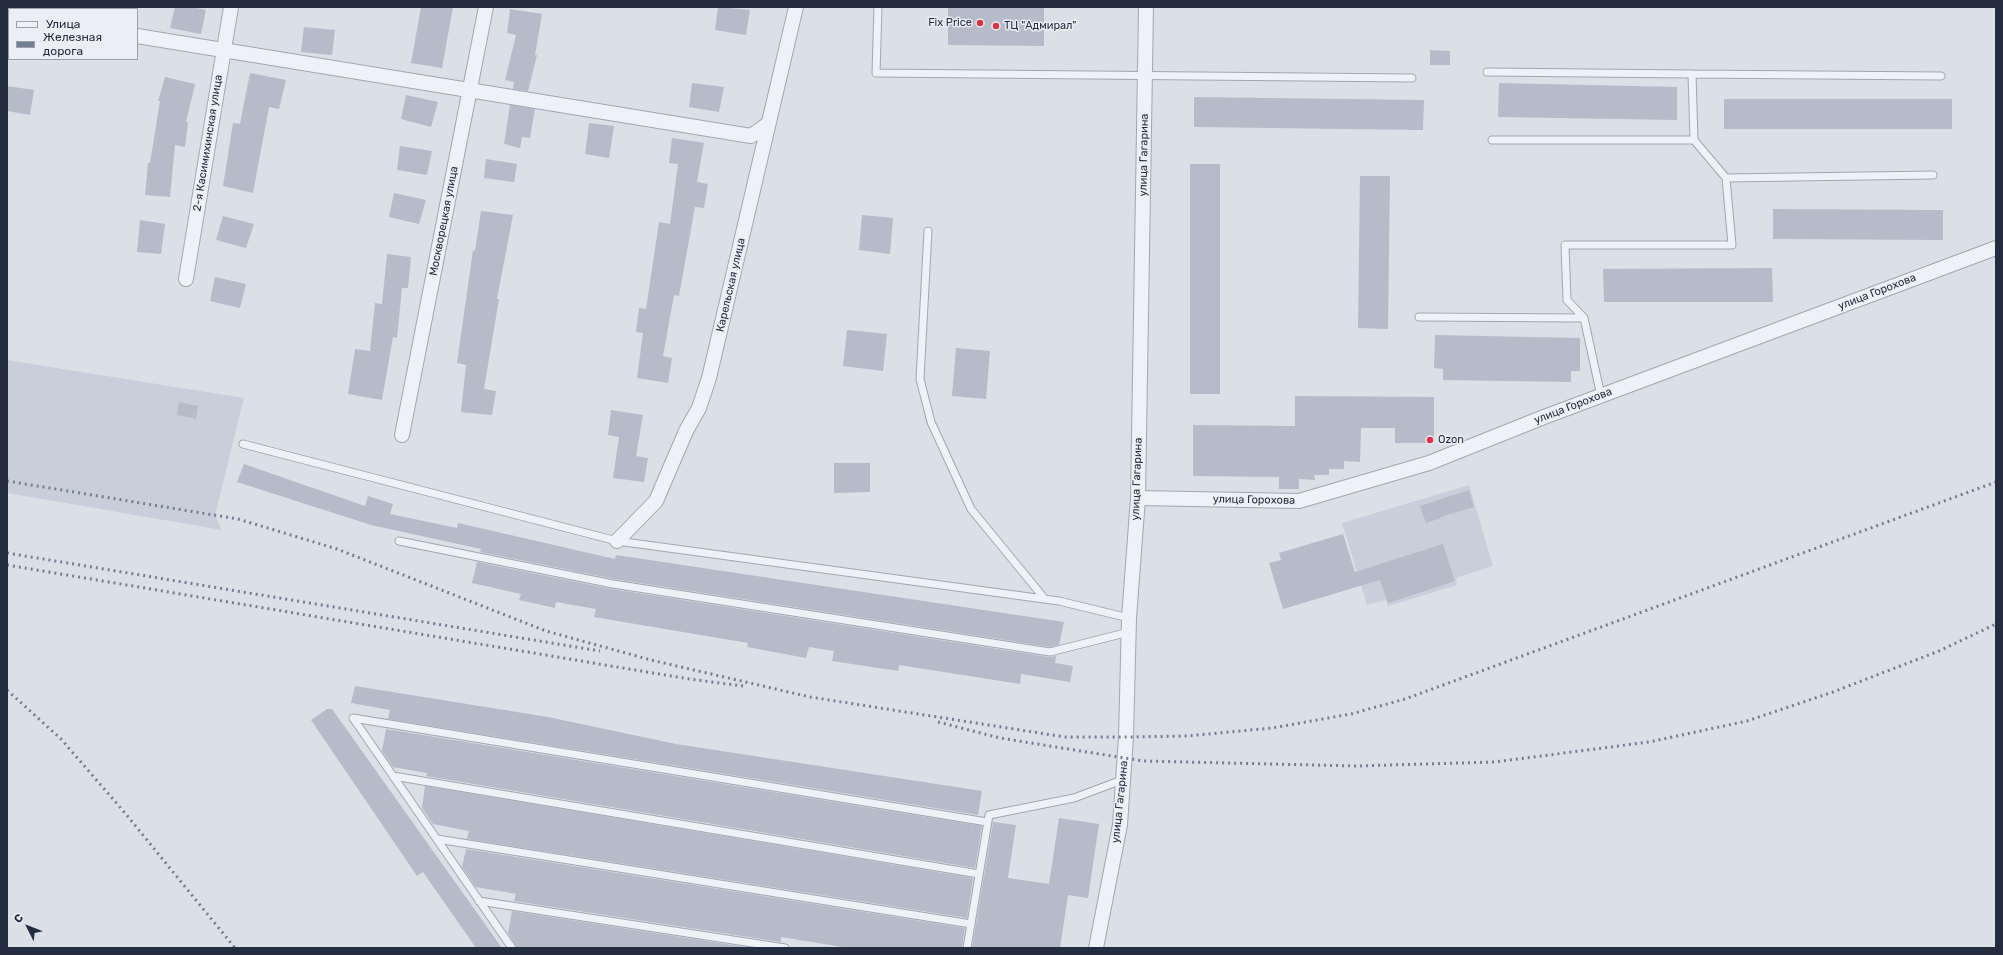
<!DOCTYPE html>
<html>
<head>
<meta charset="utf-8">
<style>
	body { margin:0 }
	#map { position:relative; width:2003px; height:955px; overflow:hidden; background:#dbe0e7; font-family:Rubik,sans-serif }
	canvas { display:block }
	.frame { position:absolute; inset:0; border:8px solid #242d3f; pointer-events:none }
	.legend { position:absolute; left:8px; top:8px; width:130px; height:52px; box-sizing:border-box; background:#ebeff5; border:1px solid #9ba1ac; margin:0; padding:5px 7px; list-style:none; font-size:12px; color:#242d3f }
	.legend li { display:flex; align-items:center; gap:8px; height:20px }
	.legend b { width:20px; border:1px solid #9ba1ac }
	.north { position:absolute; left:8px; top:907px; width:40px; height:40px; -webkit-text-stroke:3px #ebeff5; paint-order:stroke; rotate:312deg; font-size:11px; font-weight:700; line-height:16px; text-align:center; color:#242d3f }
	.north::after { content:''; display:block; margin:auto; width:14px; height:18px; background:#242d3f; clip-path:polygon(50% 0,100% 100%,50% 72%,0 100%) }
</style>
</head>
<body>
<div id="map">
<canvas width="2003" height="955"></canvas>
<div class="frame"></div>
<ul class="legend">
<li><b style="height:5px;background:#eef1f5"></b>Улица</li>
<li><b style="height:5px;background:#747e92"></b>Железная дорога</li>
</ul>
<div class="north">С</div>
</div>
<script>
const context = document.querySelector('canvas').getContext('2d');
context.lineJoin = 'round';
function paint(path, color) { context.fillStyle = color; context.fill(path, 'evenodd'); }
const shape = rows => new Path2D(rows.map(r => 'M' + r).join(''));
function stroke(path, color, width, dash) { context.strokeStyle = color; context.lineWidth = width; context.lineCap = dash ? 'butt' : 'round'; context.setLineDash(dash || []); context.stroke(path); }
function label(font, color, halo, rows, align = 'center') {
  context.font = font + ' Rubik,sans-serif'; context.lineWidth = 3; context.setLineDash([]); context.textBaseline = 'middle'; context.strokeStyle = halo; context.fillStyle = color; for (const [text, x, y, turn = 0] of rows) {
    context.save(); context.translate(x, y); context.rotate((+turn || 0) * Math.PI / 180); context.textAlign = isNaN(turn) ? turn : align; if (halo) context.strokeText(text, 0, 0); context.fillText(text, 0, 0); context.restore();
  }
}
paint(shape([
	[7,360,244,398,215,515,222,530,7,493],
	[1469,485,1493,566,1456,578,1457,585,1388,606,1386,600,1367,605,1342,523]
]), '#c9cfda');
paint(shape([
	[175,7,192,7,206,10,201,34,170,28],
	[421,7,453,7,442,68,411,63],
	[718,7,750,10,746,35,715,30],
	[948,7,1044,7,1044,46,948,45],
	[510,9,542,14,535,55,537,55,528,91,513,89,514,82,505,80,516,35,507,33],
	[304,27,335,30,332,55,301,52],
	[1430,50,1450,51,1450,65,1430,65],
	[250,73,286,80,279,109,269,107,253,193,223,186,233,123,240,124],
	[165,77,195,84,186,122,188,122,185,147,175,145,170,197,145,195,148,163,150,163,160,101,158,101],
	[692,83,724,87,719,112,689,107],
	[1499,83,1677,87,1677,120,1498,117],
	[7,86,34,90,30,115,7,111],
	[406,95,438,102,431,127,401,119],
	[1194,97,1424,100,1423,130,1194,127],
	[1724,99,1952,99,1952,129,1724,129],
	[510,105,535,109,530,138,522,137,520,148,504,144],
	[589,123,614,126,609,158,585,154],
	[672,138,704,143,697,182,708,184,704,208,695,207,679,296,674,295,663,356,672,358,668,383,637,378,643,333,636,332,639,308,646,309,659,222,670,224,678,164,669,163],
	[400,146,432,151,427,175,397,170],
	[486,159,517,164,514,182,484,178],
	[1190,164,1220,164,1220,394,1190,394],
	[1360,176,1390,176,1388,329,1358,328],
	[394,193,426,200,419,224,389,217],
	[1773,209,1943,210,1943,240,1773,239],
	[481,211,513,215,497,299,499,299,484,389,496,391,492,415,461,412,466,365,457,363,473,250,475,251],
	[862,215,893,218,890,254,859,250],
	[223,216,254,224,246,248,216,240],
	[140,220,165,224,161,254,137,252],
	[387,254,411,257,408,288,402,288,397,338,393,337,382,400,348,394,355,349,370,351,375,303,382,304],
	[1772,268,1773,302,1604,302,1603,269],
	[215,277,246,284,240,308,210,301],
	[847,330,887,334,883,371,843,366],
	[1435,335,1580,338,1580,371,1571,371,1571,382,1443,380,1443,369,1434,368],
	[956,348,990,351,986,399,952,396],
	[1295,396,1434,397,1434,443,1395,443,1395,428,1361,428,1360,462,1344,461,1344,469,1329,469,1329,475,1314,475,1315,480,1299,479,1299,489,1279,489,1279,477,1193,476,1193,425,1295,426],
	[179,402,198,406,196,419,177,415],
	[611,410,643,415,636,456,648,458,644,482,613,478,619,437,608,435],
	[834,463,870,463,870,492,834,493],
	[244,464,365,506,368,496,393,504,390,514,457,528,458,523,615,559,616,555,1064,622,1059,645,1050,647,614,579,480,552,481,549,371,525,237,482],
	[1469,490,1474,507,1440,517,1441,518,1426,523,1420,506],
	[1343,534,1355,572,1443,544,1455,581,1388,603,1380,580,1283,609,1269,563,1281,560,1279,553],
	[477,562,612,589,1049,657,1056,656,1055,663,1073,666,1070,682,1021,674,1020,684,899,665,898,671,832,661,834,651,809,647,806,658,747,647,748,643,594,617,596,609,556,602,555,608,519,600,521,594,472,583],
	[355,686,548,717,676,744,982,791,978,815,388,719,390,710,351,703],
	[327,709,332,709,502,948,476,948,423,872,417,876,311,720],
	[386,729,982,826,975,868,426,776,427,773,393,767,382,751],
	[425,786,973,878,967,918,467,839,469,831,433,824,422,808],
	[1059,818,1099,824,1088,898,1068,895,1060,948,972,948,993,822,1016,825,1008,878,1049,884],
	[466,849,965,928,962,948,849,948,781,937,781,942,514,901,516,894,476,887,462,867],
	[512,911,752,948,517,948,508,933]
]), '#b5bbc8');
const service = shape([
	[878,7,876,73,1412,78],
	[1487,72,1692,74,1694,140],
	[1692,74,1941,76],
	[1492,140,1694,140,1726,178],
	[928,231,920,379,931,422,971,509,1044,598],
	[1419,317,1584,318,1601,396],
	[1584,318,1567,300,1565,245,1732,245,1726,178,1933,175],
	[243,444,617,541,1059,601,1129,618],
	[399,541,613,584,1050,652,1129,632],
	[393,776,979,874],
	[437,839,971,924],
	[479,901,785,948],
	[512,948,353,718,987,822],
	[967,948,989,815,1074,798,1122,780]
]);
const minor = shape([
	[7,15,9,15],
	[137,36,751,136,768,124],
	[186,279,231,7],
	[402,435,486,7],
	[1138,498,1299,501,1429,463,1544,417,1996,248],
	[617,541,656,501,686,431,699,408,709,378,796,7],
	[1096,948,1120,825,1126,737,1129,618,1138,498,1146,7]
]);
stroke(service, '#a0a7b1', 9);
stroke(minor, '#a0a7b1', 16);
stroke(service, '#eef1f5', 7);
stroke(minor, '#eef1f5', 14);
stroke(shape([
	[7,481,238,519,337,549,546,631,651,660,810,697,1065,737,1126,737,1187,736,1272,728,1351,714,1405,699,1996,482],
	[7,553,600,651],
	[7,565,689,679,743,686],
	[7,690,61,739,125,813,235,948],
	[938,722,1000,738,1143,761,1356,766,1495,762,1649,742,1747,721,1833,692,1939,651,1996,624]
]), '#747e92', 3, [2, 4]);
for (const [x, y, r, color] of [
	[980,23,4,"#da3346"],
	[996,26,4,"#da3346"],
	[1430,440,4,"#da3346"]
]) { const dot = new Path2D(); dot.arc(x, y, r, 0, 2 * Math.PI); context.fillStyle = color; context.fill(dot); stroke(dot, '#ebeff5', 1.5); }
label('11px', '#242d3f', '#ebeff5', [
	["Fix Price",972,23,"right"],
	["ТЦ \"Адмирал\"",1004,26],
	["Ozon",1438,440]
], 'left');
label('11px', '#242d3f', '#ebeff5', [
	["2-я Касимихинская улица",208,143,-81],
	["улица Гагарина",1144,155,-89],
	["Москворецкая улица",444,221,-79],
	["Карельская улица",731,285,-77],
	["улица Горохова",1877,292,-21],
	["улица Горохова",1573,406,-21],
	["улица Гагарина",1137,479,-88],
	["улица Горохова",1254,500,1],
	["улица Гагарина",1120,802,-84]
]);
</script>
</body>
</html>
